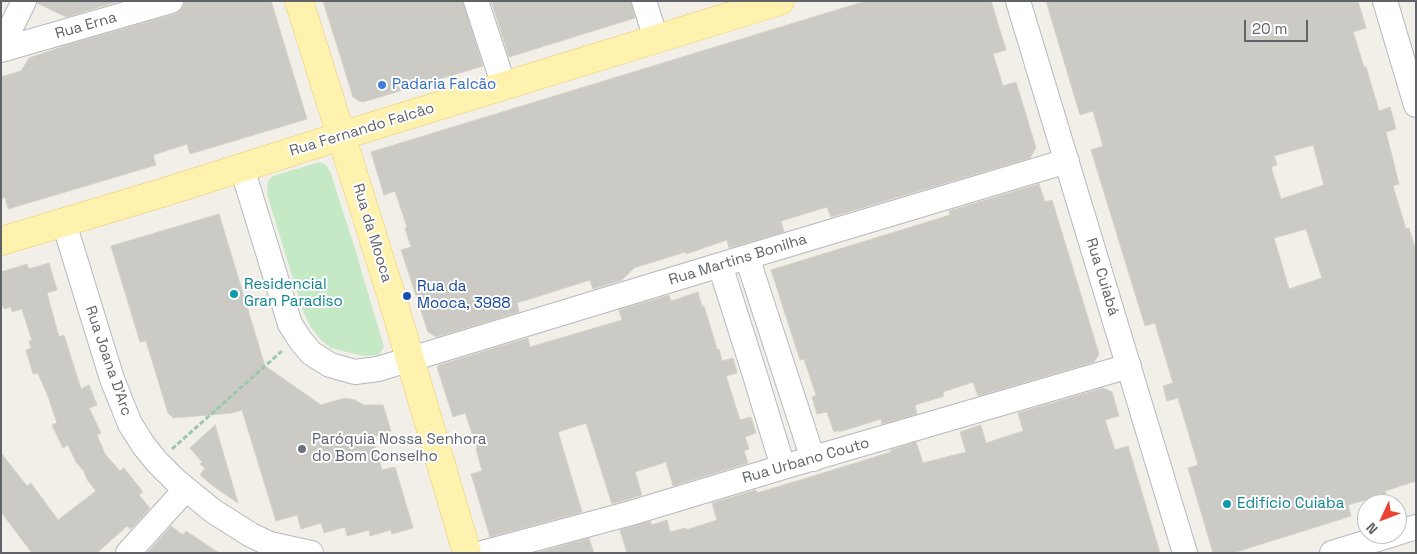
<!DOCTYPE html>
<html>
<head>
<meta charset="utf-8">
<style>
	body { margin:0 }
	#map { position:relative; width:1417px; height:554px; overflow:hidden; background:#f1efe8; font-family:"Space Grotesk",sans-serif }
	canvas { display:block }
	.frame { position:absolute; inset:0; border:2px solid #5f6368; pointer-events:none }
	.north { position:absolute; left:1357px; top:494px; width:50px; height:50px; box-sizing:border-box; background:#fff; border:1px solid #bfc1c3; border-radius:50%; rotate:227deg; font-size:14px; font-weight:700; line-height:20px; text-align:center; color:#5f6368 }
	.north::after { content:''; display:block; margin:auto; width:18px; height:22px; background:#ea4335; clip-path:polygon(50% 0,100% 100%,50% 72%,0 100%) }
	.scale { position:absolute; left:1244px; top:20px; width:64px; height:22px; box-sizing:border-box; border:2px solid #5f6368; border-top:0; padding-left:6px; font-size:15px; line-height:18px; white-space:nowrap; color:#5f6368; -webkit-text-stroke:4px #fff; paint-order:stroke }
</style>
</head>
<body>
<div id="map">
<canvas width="1417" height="554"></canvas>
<div class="frame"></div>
<div class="north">N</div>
<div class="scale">20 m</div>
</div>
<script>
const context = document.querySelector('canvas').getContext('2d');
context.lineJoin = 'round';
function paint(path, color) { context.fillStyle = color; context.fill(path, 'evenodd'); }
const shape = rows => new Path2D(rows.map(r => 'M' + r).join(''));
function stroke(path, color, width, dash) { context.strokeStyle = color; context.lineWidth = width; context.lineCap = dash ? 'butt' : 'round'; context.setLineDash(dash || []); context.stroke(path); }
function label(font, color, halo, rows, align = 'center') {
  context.font = font + ' "Space Grotesk",sans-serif'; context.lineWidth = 4; context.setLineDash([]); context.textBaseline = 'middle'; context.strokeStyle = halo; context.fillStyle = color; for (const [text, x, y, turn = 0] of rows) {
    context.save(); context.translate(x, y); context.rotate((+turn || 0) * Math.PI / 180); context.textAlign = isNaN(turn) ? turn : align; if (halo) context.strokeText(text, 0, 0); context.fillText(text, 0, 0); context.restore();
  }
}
paint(shape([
	[320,162,326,165,330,171,355,249,384,347,379,355,363,356,331,348,321,340,310,326,302,308,267,194,268,181,273,176]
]), '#c5e8c5');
const building = shape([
	[38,1,120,1,66,17,37,3,38,1],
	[184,1,271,1,307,119,190,154,187,144,153,155,156,165,8,209,5,197,1,199,1,77,21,71,29,58,70,44,175,14,181,10,184,5,184,1],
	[323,1,463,1,483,66,363,102,359,101,353,97,323,1],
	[491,1,631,1,635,18,509,57,491,1],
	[866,1,991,1,1006,50,993,54,1003,86,1016,82,1036,148,1030,158,831,217,827,207,781,221,784,232,729,248,727,240,686,254,685,252,634,268,622,280,593,289,590,280,517,303,519,312,436,337,428,332,401,250,411,247,405,228,407,227,395,191,384,195,371,152,866,1],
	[1046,1,1358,1,1366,28,1353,32,1364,67,1366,67,1379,111,1390,107,1396,129,1386,132,1399,184,1393,186,1406,229,1409,228,1416,251,1416,481,1385,491,1386,494,1348,505,1351,516,1233,553,1213,553,1188,468,1198,465,1178,398,1167,401,1163,386,1173,383,1155,323,1145,326,1091,150,1103,146,1093,111,1080,115,1046,1],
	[1313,145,1324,185,1281,199,1271,167,1277,165,1274,156,1313,145],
	[1306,229,1322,278,1289,289,1274,238,1306,229],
	[1039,184,1045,202,1052,200,1099,354,1094,362,978,396,973,382,943,392,944,396,915,405,917,414,882,424,881,419,839,432,839,430,834,432,827,412,817,414,812,397,816,395,804,359,800,360,771,270,950,215,949,211,1039,184],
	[219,214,265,366,321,405,345,398,355,400,364,405,383,405,391,431,373,437,382,470,395,467,413,528,392,534,391,530,370,536,369,530,347,536,345,527,324,533,321,523,301,529,297,515,276,521,242,410,232,413,173,418,168,413,146,341,140,342,111,246,219,214],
	[49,263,57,290,47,293,59,337,64,335,81,389,89,385,97,405,89,408,101,433,97,435,105,454,120,471,124,468,143,492,139,495,150,508,133,527,130,529,127,526,97,553,32,553,1,512,1,453,27,486,31,483,58,520,96,491,88,481,83,470,76,462,68,445,63,448,52,425,57,423,49,399,38,373,33,374,26,350,31,348,29,341,32,341,22,309,12,312,11,307,4,309,4,306,1,306,1,272,27,264,29,269,49,263],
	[698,292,702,307,704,306,717,349,719,349,722,361,733,358,737,373,726,376,740,420,751,417,756,433,745,437,749,449,744,451,748,463,673,486,666,462,635,472,642,495,612,504,586,423,558,432,582,512,490,537,471,474,482,471,476,449,477,448,465,413,453,417,437,367,439,365,528,338,530,347,622,320,619,310,669,295,671,301,698,292],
	[1103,388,1112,392,1119,416,1105,420,1115,450,1128,446,1160,553,627,553,620,530,650,521,652,525,667,520,670,532,686,528,686,530,717,520,712,503,756,490,757,493,810,477,891,452,891,450,916,442,923,463,966,452,960,432,981,425,986,443,1023,431,1018,413,1103,388],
	[215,425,238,503,213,486,200,475,205,468,200,464,202,462,190,448,215,425],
	[171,526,183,535,186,531,219,553,147,553,171,526],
	[589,538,594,553,536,553,589,538]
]);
paint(building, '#cccac5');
stroke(building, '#d6d1c6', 1);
const minor = shape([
	[476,1,504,86],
	[644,1,656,39],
	[1018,1,1185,553],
	[1385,1,1416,105],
	[1,48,24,1],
	[1,50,171,1],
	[242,168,290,324,301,341,311,353,330,365,355,372,378,369,720,265,1067,161],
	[64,223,112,379,130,424,144,446,157,462,175,480,213,511,251,535,270,544,311,553],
	[747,257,813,459],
	[720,265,754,372,783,467],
	[1397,533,1416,527],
	[128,553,186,489],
	[482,553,631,513,783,467,1129,366],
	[1332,553,1394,534]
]);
const major = shape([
	[299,1,393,301,467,553],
	[1,241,165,192,373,126,780,1]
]);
stroke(minor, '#b5b8bc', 26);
stroke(major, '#f2c960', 29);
stroke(shape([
	[172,449,282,351]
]), '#9cc7a9', 3, [5, 2.5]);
stroke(minor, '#fff', 24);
stroke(major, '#fff2af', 28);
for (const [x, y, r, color] of [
	[382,85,5,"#3f7fe0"],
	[234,294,5,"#0f9aa8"],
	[407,296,5,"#1a4fb4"],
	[302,449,5,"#6b7280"],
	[1227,504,5,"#0f9aa8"]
]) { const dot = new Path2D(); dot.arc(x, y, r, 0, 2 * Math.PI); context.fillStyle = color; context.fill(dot); stroke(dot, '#fff', 2); }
label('15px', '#5f6368', '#fff', [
	["Rua Erna",86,26,-16],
	["Rua Fernando Falcão",362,130,-17],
	["Rua da Mooca",372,233,73],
	["Rua Martins Bonilha",738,260,-17],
	["Rua Cuiabá",1102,277,73],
	["Rua Joana D'Arc",108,361,71],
	["Rua Urbano Couto",806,461,-16]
]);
label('15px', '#366cbe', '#fff', [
	["Padaria Falcão",392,85]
], 'left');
label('15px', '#0d838f', '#fff', [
	["Residencial",244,285],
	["Gran Paradiso",244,302],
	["Edifício Cuiaba",1237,504]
], 'left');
label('15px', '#164399', '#fff', [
	["Rua da",417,287],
	["Mooca, 3988",417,304]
], 'left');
label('15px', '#5b616d', '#fff', [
	["Paróquia Nossa Senhora",312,440],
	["do Bom Conselho",312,457]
], 'left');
</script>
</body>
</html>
